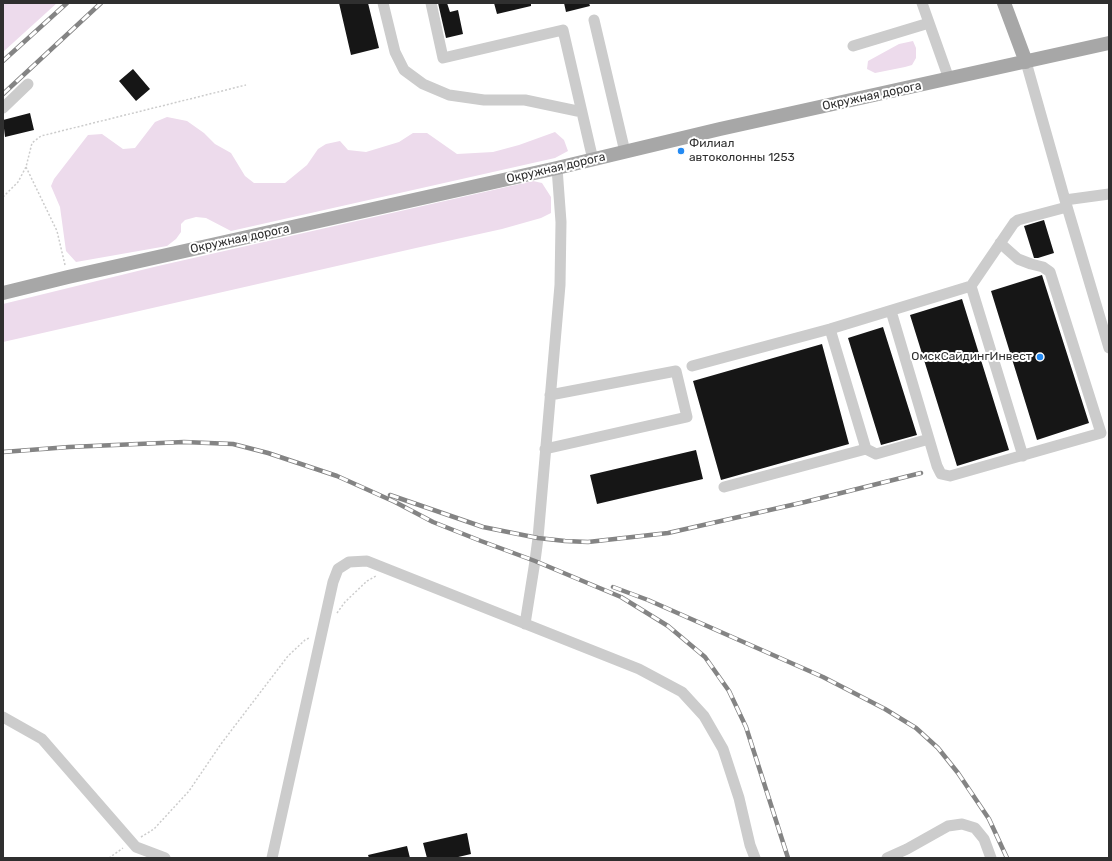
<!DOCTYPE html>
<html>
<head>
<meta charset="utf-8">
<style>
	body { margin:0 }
	#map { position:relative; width:1112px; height:861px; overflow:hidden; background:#fff; font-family:Rubik,sans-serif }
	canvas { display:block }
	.frame { position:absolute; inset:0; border:4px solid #2f2f2f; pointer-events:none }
</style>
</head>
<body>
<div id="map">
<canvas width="1112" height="861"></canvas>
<div class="frame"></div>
</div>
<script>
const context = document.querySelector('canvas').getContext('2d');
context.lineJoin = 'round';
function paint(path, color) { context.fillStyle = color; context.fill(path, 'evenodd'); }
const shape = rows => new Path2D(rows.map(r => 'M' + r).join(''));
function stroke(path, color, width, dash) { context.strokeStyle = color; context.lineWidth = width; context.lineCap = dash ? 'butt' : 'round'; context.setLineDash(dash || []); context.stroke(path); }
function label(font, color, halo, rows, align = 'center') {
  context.font = font + ' Rubik,sans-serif'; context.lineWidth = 4; context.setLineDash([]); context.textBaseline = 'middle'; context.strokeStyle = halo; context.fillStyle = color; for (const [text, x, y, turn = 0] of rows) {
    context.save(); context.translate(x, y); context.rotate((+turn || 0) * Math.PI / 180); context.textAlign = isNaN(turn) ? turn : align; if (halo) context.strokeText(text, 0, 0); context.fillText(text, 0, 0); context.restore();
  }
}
paint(shape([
	[3,3,57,3,3,52],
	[913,41,916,48,916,58,912,65,905,67,875,73,867,69,868,61,899,44],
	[167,117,187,121,204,133,215,144,231,153,245,176,254,183,285,183,307,165,318,149,326,144,340,141,348,150,366,152,399,142,413,133,427,133,457,154,493,152,519,145,555,132,564,140,568,151,555,158,231,231,206,218,196,217,185,220,181,224,181,232,176,239,167,246,76,262,66,251,60,207,51,186,54,179,88,135,102,134,123,149,135,148,155,122],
	[533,181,542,183,551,197,551,213,541,218,502,229,416,248,3,342,3,304,158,266]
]), '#eddbec');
paint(shape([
	[339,3,368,3,379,48,351,55],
	[438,3,447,3,450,12,458,10,463,34,446,38],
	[494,3,531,3,531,6,497,14],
	[564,3,589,3,590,6,566,12],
	[133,69,150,89,136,101,119,81],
	[30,113,34,130,5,137,3,120],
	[1044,220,1054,253,1038,258,1034,258,1024,226],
	[1042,275,1089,423,1037,440,991,291],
	[962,299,1009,450,957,466,910,315],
	[883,327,917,435,881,445,848,338],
	[822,344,849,444,721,480,693,381],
	[696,450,703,479,597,504,590,475],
	[467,833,471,854,454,858,427,858,423,843],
	[407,846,410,858,369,858,368,855]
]), '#161616');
stroke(shape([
	[26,167,57,231,65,265],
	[3,197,18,182,26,167,32,143,41,136,246,85],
	[337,613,345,602,367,581,376,576],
	[141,837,154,829,189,791,221,744,288,656,305,640,309,638],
	[109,858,123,848]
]), '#ccc', 1.5, [2, 2]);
stroke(shape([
	[383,3,395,52,404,70,423,84,449,95,484,100,525,100,582,112],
	[431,3,443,58,563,30,593,160],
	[922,3,949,79],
	[594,20,625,152],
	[853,46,929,23],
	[1026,62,1065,200,1109,348],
	[3,108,28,84],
	[1065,200,1109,194],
	[891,311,937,466,941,474,950,476,1101,433,1050,272,1043,267,1031,264,1018,259,1000,243],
	[692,366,830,329,971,286],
	[545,449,687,417,676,371,550,395],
	[866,449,876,454,929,439],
	[1023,456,971,286,1014,223,1018,220,1067,207],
	[724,487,866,449,830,329],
	[525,624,535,561,538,538,560,285,561,222,557,168],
	[3,717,42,739,136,847,165,858],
	[272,858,333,582,338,569,349,562,367,561,639,669,682,692,704,716,723,749,739,798,750,845,755,858],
	[887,858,907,849,948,826,962,824,975,828,984,839,991,858]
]), '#ccc', 11);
stroke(shape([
	[1004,3,1026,62],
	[3,293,68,277,557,168,720,129,1109,43]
]), '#a7a7a7', 14);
const rail = shape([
	[3,61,67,3],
	[3,94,101,3],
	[3,452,69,447,184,442,233,444,268,453,337,476,395,502,433,522,481,541,535,561,621,597,668,626,705,657,729,691,746,727,788,858],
	[390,495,483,527,538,538,565,541,588,542,668,533,805,502,921,473],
	[613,587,648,600,823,677,885,709,916,728,938,748,958,773,989,819,1007,858]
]);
stroke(rail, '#848484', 4.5);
stroke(rail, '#fff', 3, [9]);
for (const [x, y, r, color] of [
	[681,151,4,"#238af3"],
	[1040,357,4,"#238af3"]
]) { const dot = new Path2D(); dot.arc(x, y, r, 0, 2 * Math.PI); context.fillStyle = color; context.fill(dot); stroke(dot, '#fff', 1.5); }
label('12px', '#2f2f2f', '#fff', [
	["Окружная дорога",872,96,-12],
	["Окружная дорога",556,168,-13],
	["Окружная дорога",240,239,-12]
]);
label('12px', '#2f2f2f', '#fff', [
	["Филиал",689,144],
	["автоколонны 1253",689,158],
	["ОмскСайдингИнвест",1032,357,"right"]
], 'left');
</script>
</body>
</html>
